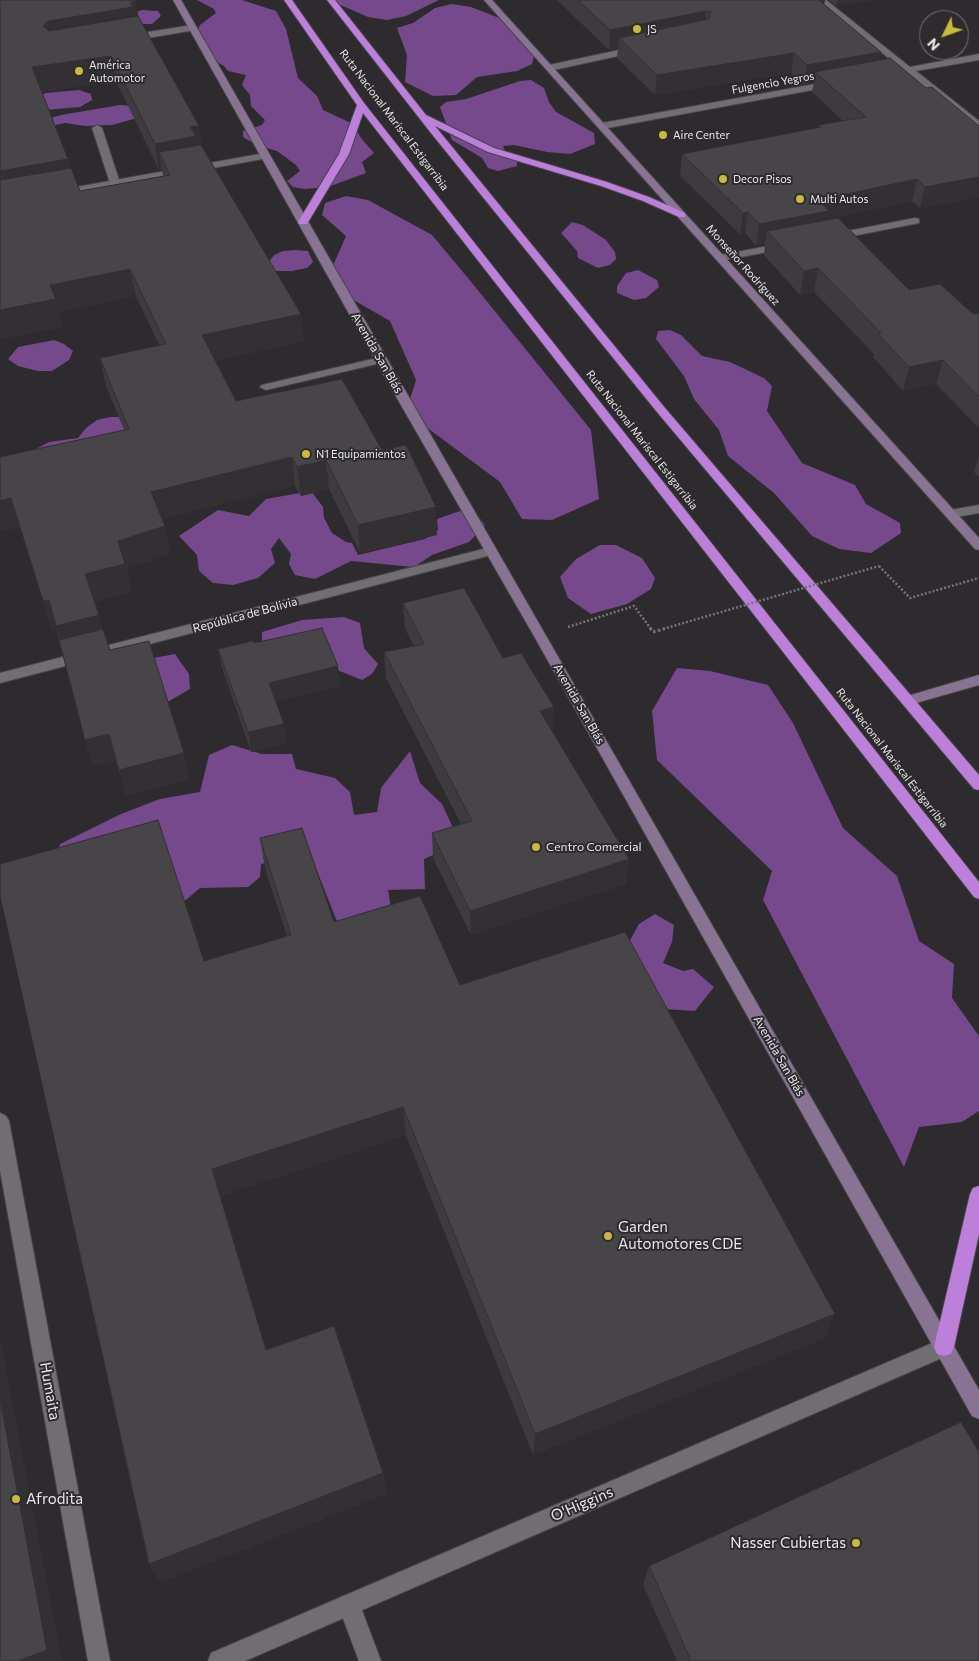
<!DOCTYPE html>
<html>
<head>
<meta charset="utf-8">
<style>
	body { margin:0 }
	#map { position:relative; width:979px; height:1661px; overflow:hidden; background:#2d2b2e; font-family:Commissioner,sans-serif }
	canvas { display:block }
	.north { position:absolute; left:919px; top:10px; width:50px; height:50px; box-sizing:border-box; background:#2d2b2e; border:1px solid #787679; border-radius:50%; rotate:228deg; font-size:14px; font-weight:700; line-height:20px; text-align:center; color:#e8e6e9 }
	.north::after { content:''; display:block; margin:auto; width:18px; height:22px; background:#c8bb3b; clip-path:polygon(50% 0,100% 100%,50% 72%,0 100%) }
</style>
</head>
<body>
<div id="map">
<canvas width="979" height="1661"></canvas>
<div class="north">N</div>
</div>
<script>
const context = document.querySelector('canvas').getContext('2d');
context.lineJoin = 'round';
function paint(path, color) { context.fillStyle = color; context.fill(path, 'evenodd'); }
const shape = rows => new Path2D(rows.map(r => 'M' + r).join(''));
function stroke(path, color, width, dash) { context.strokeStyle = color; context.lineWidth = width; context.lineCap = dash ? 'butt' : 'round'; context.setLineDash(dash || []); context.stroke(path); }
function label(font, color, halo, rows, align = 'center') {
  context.font = font + ' Commissioner,sans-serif'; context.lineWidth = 4; context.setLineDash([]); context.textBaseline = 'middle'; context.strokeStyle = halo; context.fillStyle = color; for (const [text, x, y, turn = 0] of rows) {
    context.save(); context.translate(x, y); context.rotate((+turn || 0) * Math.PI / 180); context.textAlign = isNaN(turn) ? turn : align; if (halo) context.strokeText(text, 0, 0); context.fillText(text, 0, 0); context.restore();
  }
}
paint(shape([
	[197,0,242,0,276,11,286,29,298,78,317,96,323,110,353,124,361,138,374,153,362,162,366,173,328,187,304,189,293,187,287,181,300,171,296,165,277,151,256,145,243,137,243,131,262,125,265,120,251,106,250,95,242,85,246,75,228,71,224,66,204,55,206,46,194,39,200,25,216,13,214,9],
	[329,0,439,0,406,16,387,20,368,17],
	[452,4,471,7,502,19,534,55,532,64,517,71,477,77,456,95,433,96,405,82,407,55,397,28,413,23,435,8],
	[142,10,158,11,161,16,152,24,143,24,133,20,133,13],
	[531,80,544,88,549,102,556,112,594,133,595,144,570,154,547,152,514,145,503,146,505,152,517,160,517,166,498,171,488,168,482,158,452,140,440,107,446,102,466,99,520,81],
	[79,90,91,94,92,100,80,107,45,110,31,100,46,93],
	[120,105,132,106,137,118,112,125,85,126,65,123,46,127,40,121,61,115],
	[346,196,368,200,432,235,468,278,591,430,599,499,552,520,522,519,500,482,406,412,416,380,390,321,338,291,328,277,346,236,322,215,325,203],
	[572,222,583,225,606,240,615,252,616,259,610,265,598,268,578,258,577,251,561,233],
	[295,250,308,251,313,262,307,268,292,271,275,271,268,263,274,255,283,251],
	[638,270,657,280,659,287,646,298,634,300,617,293,617,286,626,273],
	[670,330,681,335,702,356,730,362,764,378,772,386,767,411,802,463,855,485,866,504,900,523,901,533,871,553,839,549,812,536,774,493,728,456,719,430,694,399,684,376,656,339,658,331],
	[54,340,64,344,73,351,69,360,52,371,38,371,18,366,8,359,18,347],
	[110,417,124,417,138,429,27,454,49,442,78,438,86,428,97,420],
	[311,491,323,507,324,518,332,533,346,542,352,543,358,555,425,539,438,530,437,519,460,511,477,515,485,525,469,542,432,555,414,567,351,561,315,579,295,575,289,564,291,554,279,538,271,549,275,563,258,578,233,585,213,583,199,571,197,555,179,536,218,510,249,516,266,499],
	[600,545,616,545,642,558,655,578,651,589,627,604,591,614,568,598,560,577,576,559],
	[344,617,360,623,364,648,378,664,372,674,362,680,337,670,329,643,290,648,262,646,262,632,302,620],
	[175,654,189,674,190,689,166,703,127,663],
	[677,668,710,671,768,685,793,723,843,828,897,876,919,941,954,964,952,998,979,1036,979,1111,962,1122,919,1127,904,1167,763,900,772,871,657,760,652,711],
	[232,745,262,754,292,754,296,769,335,778,350,792,354,815,377,812,381,788,410,751,420,783,442,804,460,843,424,859,425,889,388,890,391,908,345,942,310,853,261,864,260,877,248,887,200,888,168,915,52,868,60,844,121,814,160,799,200,792,209,755],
	[655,914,674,925,672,942,663,963,683,971,693,969,714,987,695,1011,664,1009,629,942,639,924]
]), '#76498c');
const lane = shape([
	[192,25,196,28,195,30,130,41,126,38,130,35,192,25],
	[638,46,641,47,641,51,549,71,545,68,549,65,638,46],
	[97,125,102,128,120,183,118,185,112,185,110,183,92,128,97,125],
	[915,218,919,219,919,223,832,240,827,237,832,234,915,218],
	[785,243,790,246,789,248,720,261,715,258,720,255,785,243],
	[381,357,387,360,385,362,266,390,260,387,262,385,381,357],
	[979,505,979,513,950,518,944,514,950,510,979,505],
	[349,1594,357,1597,381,1661,359,1661,338,1605,341,1597,349,1594]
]);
const street = shape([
	[817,0,826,0,910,67,979,54,979,60,916,71,979,121,979,129,907,73,883,76,883,72,902,69,817,0],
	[831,81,835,84,834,86,602,129,597,126,602,123,831,81],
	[265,153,268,154,268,158,60,196,55,193,60,190,265,153],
	[491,547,495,548,497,551,495,554,0,683,0,673,491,547],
	[0,1113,6,1116,9,1121,110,1661,88,1661,0,1170,0,1113],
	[944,1338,951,1340,954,1347,951,1354,245,1661,208,1661,211,1653,944,1338]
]);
const secondary = shape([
	[173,0,181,0,979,1390,979,1419,972,1416,534,636,375,360,173,0],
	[484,0,492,0,979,538,979,550,975,549,484,0],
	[979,675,979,685,909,705,904,703,902,700,904,697,979,675]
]);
const highway = shape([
	[284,0,292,0,364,103,979,882,979,899,974,897,363,113,349,154,307,224,299,224,298,222,339,154,357,105,284,0],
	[327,0,335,0,426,115,494,148,607,182,649,197,685,213,685,217,679,217,643,201,601,186,488,152,435,126,665,408,979,775,979,790,974,789,657,412,431,133,327,0],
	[979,1186,979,1234,954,1347,951,1354,944,1356,937,1354,934,1347,970,1194,973,1188,979,1186]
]);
stroke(lane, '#484649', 2);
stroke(street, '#484649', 2);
stroke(secondary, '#484649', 2);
stroke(highway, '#484649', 2);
stroke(shape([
	[879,566,910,598,979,578],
	[568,627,634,606,651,629]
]), '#767477', 2.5, [2, 2]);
stroke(shape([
	[650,628,653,632]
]), '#767477', 3, [2.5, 2.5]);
paint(lane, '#716e72');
paint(street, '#716e72');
paint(secondary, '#887392');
paint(highway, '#bc80db');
stroke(shape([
	[663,629,879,566]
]), '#767477', 2.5, [2, 2]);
stroke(shape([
	[653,632,667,628]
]), '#767477', 3, [2.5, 2.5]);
paint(shape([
	[0,0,138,16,199,126,202,148,301,314,304,341,215,361,236,401,382,450,437,535,360,553,329,489,301,496,295,486,162,519,165,526,170,554,126,569,132,592,94,602,102,629,110,650,190,780,126,796,116,761,93,766,85,740,56,629,52,630,20,527,0,531,0,457,124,430,106,386,100,358,159,345,136,296,59,312,62,327,0,339],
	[116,81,159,170,162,170,163,176,80,191,70,168,68,159,42,92],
	[557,0,825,0,824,4,879,60,926,88,979,126,920,208,912,201,828,219,828,220,909,290,973,314,979,313,979,428,936,384,903,391,873,357,874,354,814,292,800,295,764,255,765,244,756,246,745,233,740,234,680,176,682,154,818,128,818,125,843,121,812,92,814,83,804,85,791,73,655,95,617,58,618,48,609,50],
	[829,0,874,0,836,6],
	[979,457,979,477,974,472],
	[403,603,503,658,553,733,629,859,626,884,471,935,433,858,432,833,461,824,386,678,384,652,414,646,405,629],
	[254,643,340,686,275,701,287,743,251,752,222,668,218,649],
	[260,838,334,922,460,985,825,1338,533,1455,406,1135,220,1196,266,1350,383,1473,386,1494,161,1582,149,1564,204,961,287,936,265,869],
	[649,1566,979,1661,677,1661,643,1585]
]), '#3d3b3e');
paint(shape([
	[807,0,825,0,823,8],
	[837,0,874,0,836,6],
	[131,2,136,2,140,27,48,51,43,26,48,21],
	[706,11,704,30,619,38,618,48,609,50,610,30],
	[881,52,877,72,815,72,814,83,804,85,807,65],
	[794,53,791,73,655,95,657,75],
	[111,56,116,81,38,93,32,67],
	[199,126,203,152,159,152,162,170,159,170,155,144,190,127],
	[68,159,73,186,0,199,0,171],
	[979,177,979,198,920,208,925,187],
	[917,179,912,201,828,219,825,233,767,231,765,244,756,246,759,224,818,200],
	[748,212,745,233,740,234,743,213],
	[818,268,814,292,800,295,804,271],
	[130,269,136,296,59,312,62,327,0,339,0,310,50,285],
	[301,314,304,341,207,363,202,335],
	[943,360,936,384,903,391,909,367],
	[292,457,295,486,157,520,151,492],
	[326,460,329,489,301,496,297,467],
	[11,498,20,527,0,531,0,501],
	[436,507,437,535,360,553,358,525],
	[165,526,170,554,126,569,132,592,92,602,85,574,118,541],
	[49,600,99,615,106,644,64,655,56,629,52,630,43,601],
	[338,666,340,686,272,702,269,683],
	[554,707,553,733,540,711],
	[284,724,287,743,251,752,248,732],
	[109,734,116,761,93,766,85,740],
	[184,753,190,780,126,796,119,770],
	[629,859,626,884,471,935,470,911],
	[403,1107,406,1135,220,1196,212,1169],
	[835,1314,825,1338,533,1455,535,1434],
	[0,1338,62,1661,18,1661,0,1399],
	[383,1473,386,1494,161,1582,149,1564]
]), '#323032');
const building = shape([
	[0,0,135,0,136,2,131,2,133,7,48,21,43,26,49,31,138,16,199,126,190,127,196,136,155,144,111,56,32,67,68,159,0,171,0,0],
	[578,0,819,0,881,52,807,65,794,53,657,75,619,38,709,19,711,12,706,11,610,30,578,0],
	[890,58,926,88,932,87,979,126,979,177,925,187,917,179,818,200,829,211,759,224,748,212,743,213,682,154,821,127,818,125,866,117,815,72,890,58],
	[201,145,301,314,202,335,236,401,342,379,382,450,406,445,436,507,358,525,326,460,297,467,292,457,151,492,165,526,118,541,125,564,85,574,99,615,56,626,49,600,43,601,11,498,0,501,0,457,129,429,100,358,166,344,130,269,50,285,56,299,0,310,0,180,71,168,80,191,170,175,159,152,201,145],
	[838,218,909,290,940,284,973,314,979,313,979,397,943,360,909,367,878,334,881,333,818,268,804,271,767,231,838,218],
	[464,588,503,658,521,653,554,707,540,711,629,859,470,911,432,833,472,821,384,652,424,644,403,603,464,588],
	[322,628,338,666,269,683,284,724,248,732,218,649,253,641,254,643,322,628],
	[103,629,110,650,149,641,184,753,119,770,109,734,85,740,59,640,103,629],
	[158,820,204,961,291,935,260,838,302,828,334,922,420,896,460,985,625,932,835,1314,535,1434,403,1107,212,1169,266,1350,334,1326,383,1473,149,1564,0,896,0,864,158,820],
	[0,1399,47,1650,18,1661,0,1661,0,1399],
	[961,1422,979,1452,979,1661,691,1661,649,1566,961,1422]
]);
paint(building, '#474548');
stroke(building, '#323032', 1);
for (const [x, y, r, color] of [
	[637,29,5,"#c8bb3b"],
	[79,71,5,"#c8bb3b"],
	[663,135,5,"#c8bb3b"],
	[723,179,5,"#c8bb3b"],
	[800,199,5,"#c8bb3b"],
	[306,454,5,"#c8bb3b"],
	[536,847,5,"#c8bb3b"],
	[608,1236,5,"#c8bb3b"],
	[16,1499,5,"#c8bb3b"],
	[856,1543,5,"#c8bb3b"]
]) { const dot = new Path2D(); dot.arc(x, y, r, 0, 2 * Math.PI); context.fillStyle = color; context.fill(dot); stroke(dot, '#2d2b2e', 2); }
label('11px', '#e8e6e9', '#2d2b2e', [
	["JS",647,29],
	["América",89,65],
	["Automotor",89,78],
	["Aire Center",673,135],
	["Decor Pisos",733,179],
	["Multi Autos",810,199],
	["N1 Equipamientos",316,454]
], 'left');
label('11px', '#e8e6e9', '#2d2b2e', [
	["Fulgencio Yegros",773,83,-10],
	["Ruta Nacional Mariscal Estigarribia",394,120,53],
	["Monseñor Rodríguez",743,265,48],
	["Ruta Nacional Mariscal Estigarribia",642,440,52],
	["Ruta Nacional Mariscal Estigarribia",892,758,52]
]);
label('12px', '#e8e6e9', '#2d2b2e', [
	["Avenida San Blás",377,353,60],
	["República de Bolivia",245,615,-15],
	["Avenida San Blás",579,704,60],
	["Avenida San Blás",779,1056,60]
]);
label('12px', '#e8e6e9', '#2d2b2e', [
	["Centro Comercial",546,847]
], 'left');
label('15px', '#e8e6e9', '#2d2b2e', [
	["Garden",618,1227],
	["Automotores CDE",618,1244],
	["Afrodita",26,1499],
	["Nasser Cubiertas",846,1543,"right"]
], 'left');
label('15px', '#e8e6e9', '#2d2b2e', [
	["Humaita",50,1391,80],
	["O'Higgins",582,1504,-23]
]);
</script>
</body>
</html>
